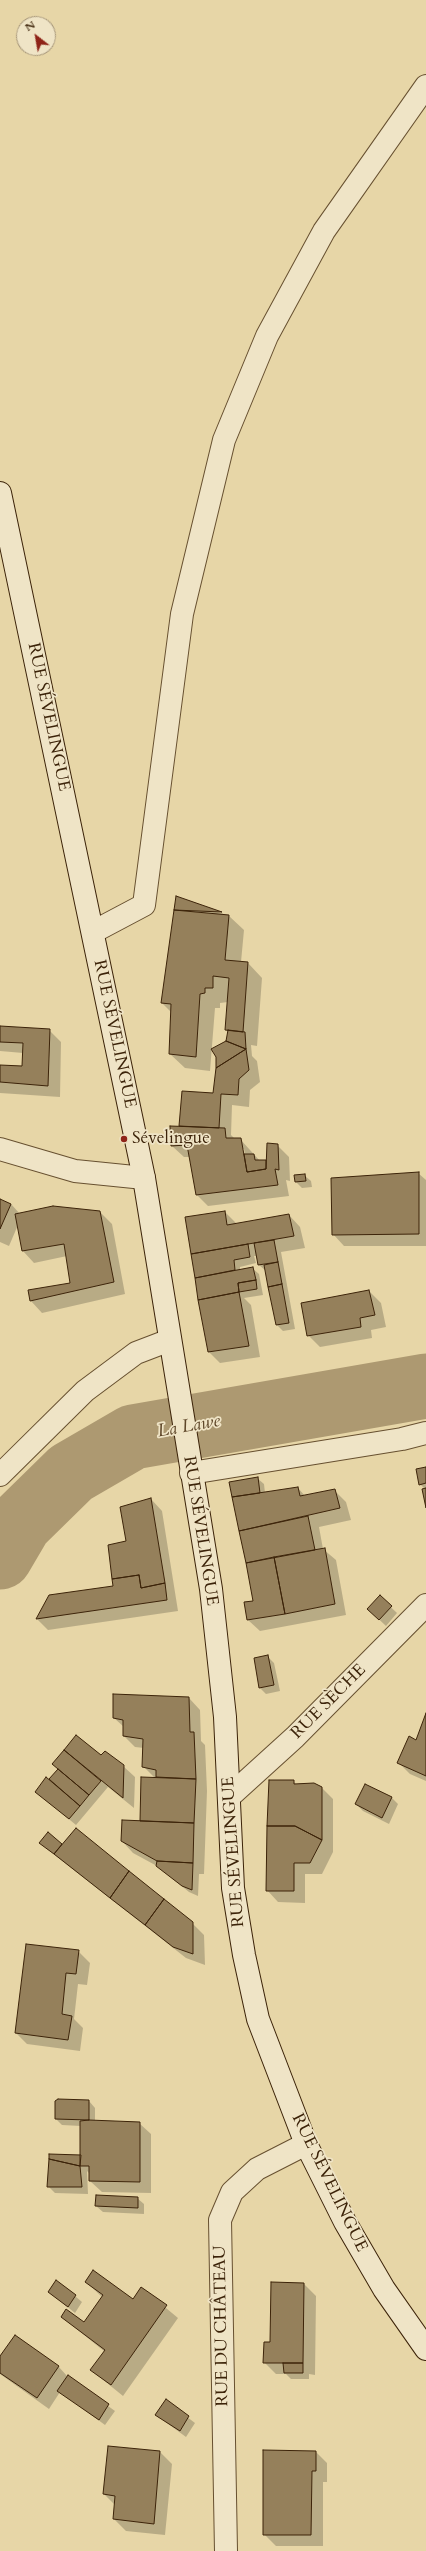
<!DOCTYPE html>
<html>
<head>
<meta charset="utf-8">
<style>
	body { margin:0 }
	#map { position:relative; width:426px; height:2551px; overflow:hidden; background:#e7d6a7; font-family:Cardo,serif }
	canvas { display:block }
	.north { position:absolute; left:16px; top:16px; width:40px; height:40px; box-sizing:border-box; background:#efe4c6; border:1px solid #a7977a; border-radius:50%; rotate:329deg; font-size:11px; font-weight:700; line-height:16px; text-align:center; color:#3c2309 }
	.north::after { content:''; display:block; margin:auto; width:14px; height:18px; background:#8f2418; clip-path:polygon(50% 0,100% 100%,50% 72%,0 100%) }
</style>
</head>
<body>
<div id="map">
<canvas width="426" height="2551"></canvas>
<div class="north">N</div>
</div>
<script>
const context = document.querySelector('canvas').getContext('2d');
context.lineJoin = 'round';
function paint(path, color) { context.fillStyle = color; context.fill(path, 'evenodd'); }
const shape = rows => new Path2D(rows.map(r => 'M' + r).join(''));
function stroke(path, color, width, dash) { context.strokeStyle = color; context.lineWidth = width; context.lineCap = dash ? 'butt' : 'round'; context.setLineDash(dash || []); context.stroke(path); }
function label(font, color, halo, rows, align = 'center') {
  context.font = font + ' Cardo,serif'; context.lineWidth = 3.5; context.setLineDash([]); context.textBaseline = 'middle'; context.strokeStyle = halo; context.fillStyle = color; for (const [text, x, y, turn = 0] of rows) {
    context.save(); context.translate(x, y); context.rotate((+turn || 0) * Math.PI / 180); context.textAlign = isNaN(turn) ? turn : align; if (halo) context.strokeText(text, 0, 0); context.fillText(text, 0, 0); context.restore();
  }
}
paint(shape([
	[177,897,229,916,244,930,241,962,248,963,262,978,257,1046,251,1045,252,1056,257,1061,260,1082,250,1090,249,1107,232,1105,231,1135,235,1139,240,1139,260,1161,268,1162,277,1145,289,1157,290,1181,286,1180,289,1196,208,1206,196,1194,190,1157,184,1157,172,1146,180,1127,183,1092,214,1094,229,1033,226,1029,228,1002,220,1003,220,1008,215,1008,210,1071,185,1068,170,1054,172,1013,162,1003],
	[242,1149,244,1149,246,1159,244,1160],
	[0,1027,49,1030,61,1042,60,1097,0,1093,0,1066,23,1067,23,1053,0,1051],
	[418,1173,426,1180,426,1246,344,1246,333,1234],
	[304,1175,311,1181,312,1187,302,1188,296,1182],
	[0,1200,11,1204,20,1214,100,1212,112,1224,125,1294,42,1313,31,1301,29,1291,72,1284,67,1256,34,1263,23,1251,18,1225,9,1246,0,1242],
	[225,1212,237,1224,289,1215,300,1227,305,1248,281,1252,295,1329,283,1331,277,1325,266,1271,259,1265,257,1256,254,1256,256,1263,240,1267,240,1270,252,1268,259,1274,263,1295,244,1298,251,1305,260,1357,220,1363,209,1352,186,1218],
	[369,1291,381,1303,386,1327,371,1330,372,1338,320,1347,308,1335],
	[426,1468,426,1503,425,1489,420,1484],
	[257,1478,264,1484,265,1493,298,1488,305,1496,334,1490,346,1502,351,1520,319,1527,323,1549,336,1560,346,1615,260,1631,248,1620,245,1603,254,1601,230,1483],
	[151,1499,162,1511,178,1611,48,1630,37,1619,114,1587,128,1542],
	[380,1597,397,1613,386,1626,368,1609],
	[268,1657,274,1663,280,1691,266,1694,260,1688,255,1659],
	[189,1698,200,1710,201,1741,205,1745,207,1791,204,1874,199,1874,198,1896,189,1892,157,1866,133,1853,122,1841,141,1822,155,1778,143,1766,144,1748,135,1747,124,1736,124,1727,114,1718],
	[426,1715,426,1781,410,1774,398,1762,417,1741],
	[76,1736,101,1757,123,1766,135,1777,134,1808,108,1787,76,1825,36,1792,59,1770,64,1751],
	[293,1781,297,1785,321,1787,333,1799,333,1852,322,1874,305,1874,305,1903,278,1902,267,1890],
	[365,1785,392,1798,398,1804,389,1824,363,1811,356,1804],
	[48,1834,62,1845,192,1923,204,1935,205,1965,186,1958,47,1849,41,1843],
	[78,1951,90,1963,87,1985,78,1984,74,2019,83,2028,80,2051,27,2044,16,2033],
	[89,2101,95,2108,95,2122,139,2123,151,2134,151,2193,102,2192,90,2181,90,2174,87,2171,88,2194,55,2193,48,2186,81,2156,81,2126,62,2125,56,2119],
	[137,2198,144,2204,144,2214,103,2212,96,2206],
	[86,2282,133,2300,142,2288,178,2318,123,2396,91,2370,105,2352,62,2317,84,2323,102,2297],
	[272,2283,304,2284,316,2296,315,2375,309,2374,309,2379,291,2379,286,2374,276,2374,264,2362,271,2343],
	[49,2292,75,2296,82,2302,75,2313],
	[0,2358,58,2366,68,2377,115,2411,105,2425,60,2392,49,2409,0,2374],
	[166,2401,195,2423,186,2437,156,2415],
	[160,2452,172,2464,165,2535,126,2531,114,2519,115,2505,104,2494],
	[316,2452,327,2463,327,2482,323,2482,323,2546,276,2546,264,2534]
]), '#0003');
stroke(shape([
	[0,1557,20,1523,71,1473,133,1437,426,1386]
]), '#ad9971', 65);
const building = shape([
	[176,896,222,912,174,910,176,896],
	[174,910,229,915,225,960,248,962,243,1032,225,1030,229,978,213,976,213,988,205,988,205,993,200,994,196,1057,169,1054,171,1004,161,1003,174,910],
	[0,1026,50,1029,48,1086,0,1082,0,1065,22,1066,23,1043,0,1042,0,1026],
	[228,1030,245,1032,246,1049,226,1041,228,1030],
	[226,1041,246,1049,216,1068,216,1057,211,1049,226,1041],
	[246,1049,249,1070,239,1079,238,1095,221,1094,219,1128,179,1126,182,1091,213,1093,216,1068,246,1049],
	[170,1126,225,1128,226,1138,241,1138,247,1172,266,1169,267,1143,278,1144,279,1170,275,1169,278,1185,196,1195,187,1145,171,1146,170,1126],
	[244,1154,254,1154,255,1160,266,1160,266,1169,247,1172,244,1154],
	[419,1172,419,1234,332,1235,331,1178,419,1172],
	[305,1174,306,1181,295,1182,294,1175,305,1174],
	[0,1199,11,1204,0,1229,0,1199],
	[53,1206,100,1211,114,1282,30,1301,28,1290,70,1283,64,1244,22,1251,15,1214,53,1206],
	[225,1211,227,1225,289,1214,294,1236,191,1254,185,1217,225,1211],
	[274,1240,278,1262,258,1265,254,1243,274,1240],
	[248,1244,250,1257,234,1260,235,1270,195,1278,191,1254,248,1244],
	[278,1262,282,1284,268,1287,264,1265,278,1262],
	[253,1267,256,1280,238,1283,239,1292,198,1300,195,1278,253,1267],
	[256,1280,257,1289,239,1292,238,1283,256,1280],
	[282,1284,289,1323,276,1325,268,1287,282,1284],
	[369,1290,375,1315,360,1318,361,1327,307,1336,301,1303,369,1290],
	[239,1292,249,1346,208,1352,198,1300,239,1292],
	[426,1467,426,1483,419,1485,416,1469,426,1467],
	[258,1477,260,1493,232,1497,229,1482,258,1477],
	[298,1487,300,1496,335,1489,340,1508,239,1531,232,1497,298,1487],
	[426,1488,426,1508,422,1489,426,1488],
	[151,1498,165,1583,141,1588,139,1575,112,1579,108,1545,126,1541,120,1507,151,1498],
	[308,1516,315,1550,246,1563,239,1531,308,1516],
	[325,1548,335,1604,285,1614,274,1557,325,1548],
	[274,1557,285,1614,247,1620,244,1602,253,1601,246,1563,274,1557],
	[139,1575,141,1588,165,1583,167,1600,36,1619,49,1595,113,1586,112,1579,139,1575],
	[380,1595,392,1606,379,1620,367,1609,380,1595],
	[268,1655,274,1685,259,1688,254,1658,268,1655],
	[113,1694,189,1697,190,1732,194,1732,196,1779,156,1777,156,1770,142,1767,143,1739,123,1736,123,1720,113,1718,113,1694],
	[426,1713,426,1776,397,1763,409,1736,416,1740,426,1713],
	[76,1735,101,1755,105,1751,124,1765,123,1798,64,1750,76,1735],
	[64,1750,101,1781,89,1795,52,1764,64,1750],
	[58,1769,89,1795,80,1806,49,1779,58,1769],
	[46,1777,80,1806,69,1819,35,1792,46,1777],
	[141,1777,196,1779,194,1823,140,1821,141,1777],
	[269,1780,294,1780,294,1784,314,1783,322,1787,322,1840,295,1826,267,1826,269,1780],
	[365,1784,392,1797,382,1818,355,1804,365,1784],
	[122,1820,194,1823,193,1863,157,1861,121,1841,122,1820],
	[267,1826,295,1826,322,1840,310,1863,294,1863,294,1891,266,1891,267,1826],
	[76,1828,129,1871,110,1898,54,1854,76,1828],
	[48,1832,62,1844,54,1854,39,1843,48,1832],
	[157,1861,193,1863,192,1890,182,1886,156,1866,157,1861],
	[129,1871,164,1899,145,1925,110,1898,129,1871],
	[164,1899,193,1922,193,1954,173,1947,145,1925,164,1899],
	[26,1944,79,1950,76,1974,66,1973,62,2014,72,2016,68,2040,15,2033,26,1944],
	[58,2099,89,2100,89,2120,55,2119,55,2101,58,2099],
	[89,2120,140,2122,140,2182,89,2181,89,2166,80,2166,80,2121,89,2120],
	[49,2154,81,2155,80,2166,49,2159,49,2154],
	[49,2159,80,2166,82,2187,47,2187,49,2159],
	[96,2195,138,2197,138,2208,95,2206,96,2195],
	[93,2270,133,2299,141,2287,167,2305,111,2385,90,2370,105,2350,61,2317,66,2309,84,2322,103,2295,85,2282,93,2270],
	[56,2280,76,2295,68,2307,48,2292,56,2280],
	[271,2282,304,2283,303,2363,263,2363,264,2342,270,2342,271,2282],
	[15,2335,59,2366,37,2398,0,2373,0,2356,15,2335],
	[283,2363,303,2363,303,2373,284,2373,283,2363],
	[68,2375,109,2404,99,2420,57,2391,68,2375],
	[166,2399,189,2416,180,2431,155,2415,166,2399],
	[108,2446,160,2451,154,2524,113,2519,115,2496,103,2494,108,2446],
	[263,2450,316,2451,316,2471,312,2471,311,2535,263,2535,263,2450]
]);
paint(building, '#95805b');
stroke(building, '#3c2309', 1);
const minor = shape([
	[93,932,144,905,182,614,224,440,267,336,324,231,426,86],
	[0,1149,75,1171,144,1178],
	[191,1473,402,1439,426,1433],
	[0,1475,85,1391,136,1353,170,1340],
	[230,1796,295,1737,426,1605],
	[226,2551,220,2220,232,2192,257,2169,306,2144]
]);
const secondary = shape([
	[0,493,144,1178,211,1589,225,1717,233,1888,244,1955,258,2019,306,2144,345,2222,384,2289,426,2349]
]);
stroke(minor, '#675030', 24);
stroke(secondary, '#3c2309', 24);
stroke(minor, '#efe4c6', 22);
stroke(secondary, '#efe4c6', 22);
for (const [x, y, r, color] of [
	[124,1139,4,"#8f2418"]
]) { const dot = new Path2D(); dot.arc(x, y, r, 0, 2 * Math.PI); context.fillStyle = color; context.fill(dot); stroke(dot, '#efe4c6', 1.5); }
label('17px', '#3c2309', '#efe4c6', [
	["RUE SÉVELINGUE",48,717,78],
	["RUE SÉVELINGUE",114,1034,78],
	["RUE SÉVELINGUE",200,1531,81],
	["RUE SÈCHE",329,1702,-45],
	["RUE SÉVELINGUE",234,1852,-94],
	["RUE SÉVELINGUE",329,2183,64],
	["RUE DU CHÂTEAU",222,2326,-91]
]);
label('17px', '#3c2309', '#efe4c6', [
	["Sévelingue",132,1139]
], 'left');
label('italic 18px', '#5e4628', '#efe4c6', [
	["La Lawe",189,1427,-10]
]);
</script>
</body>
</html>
